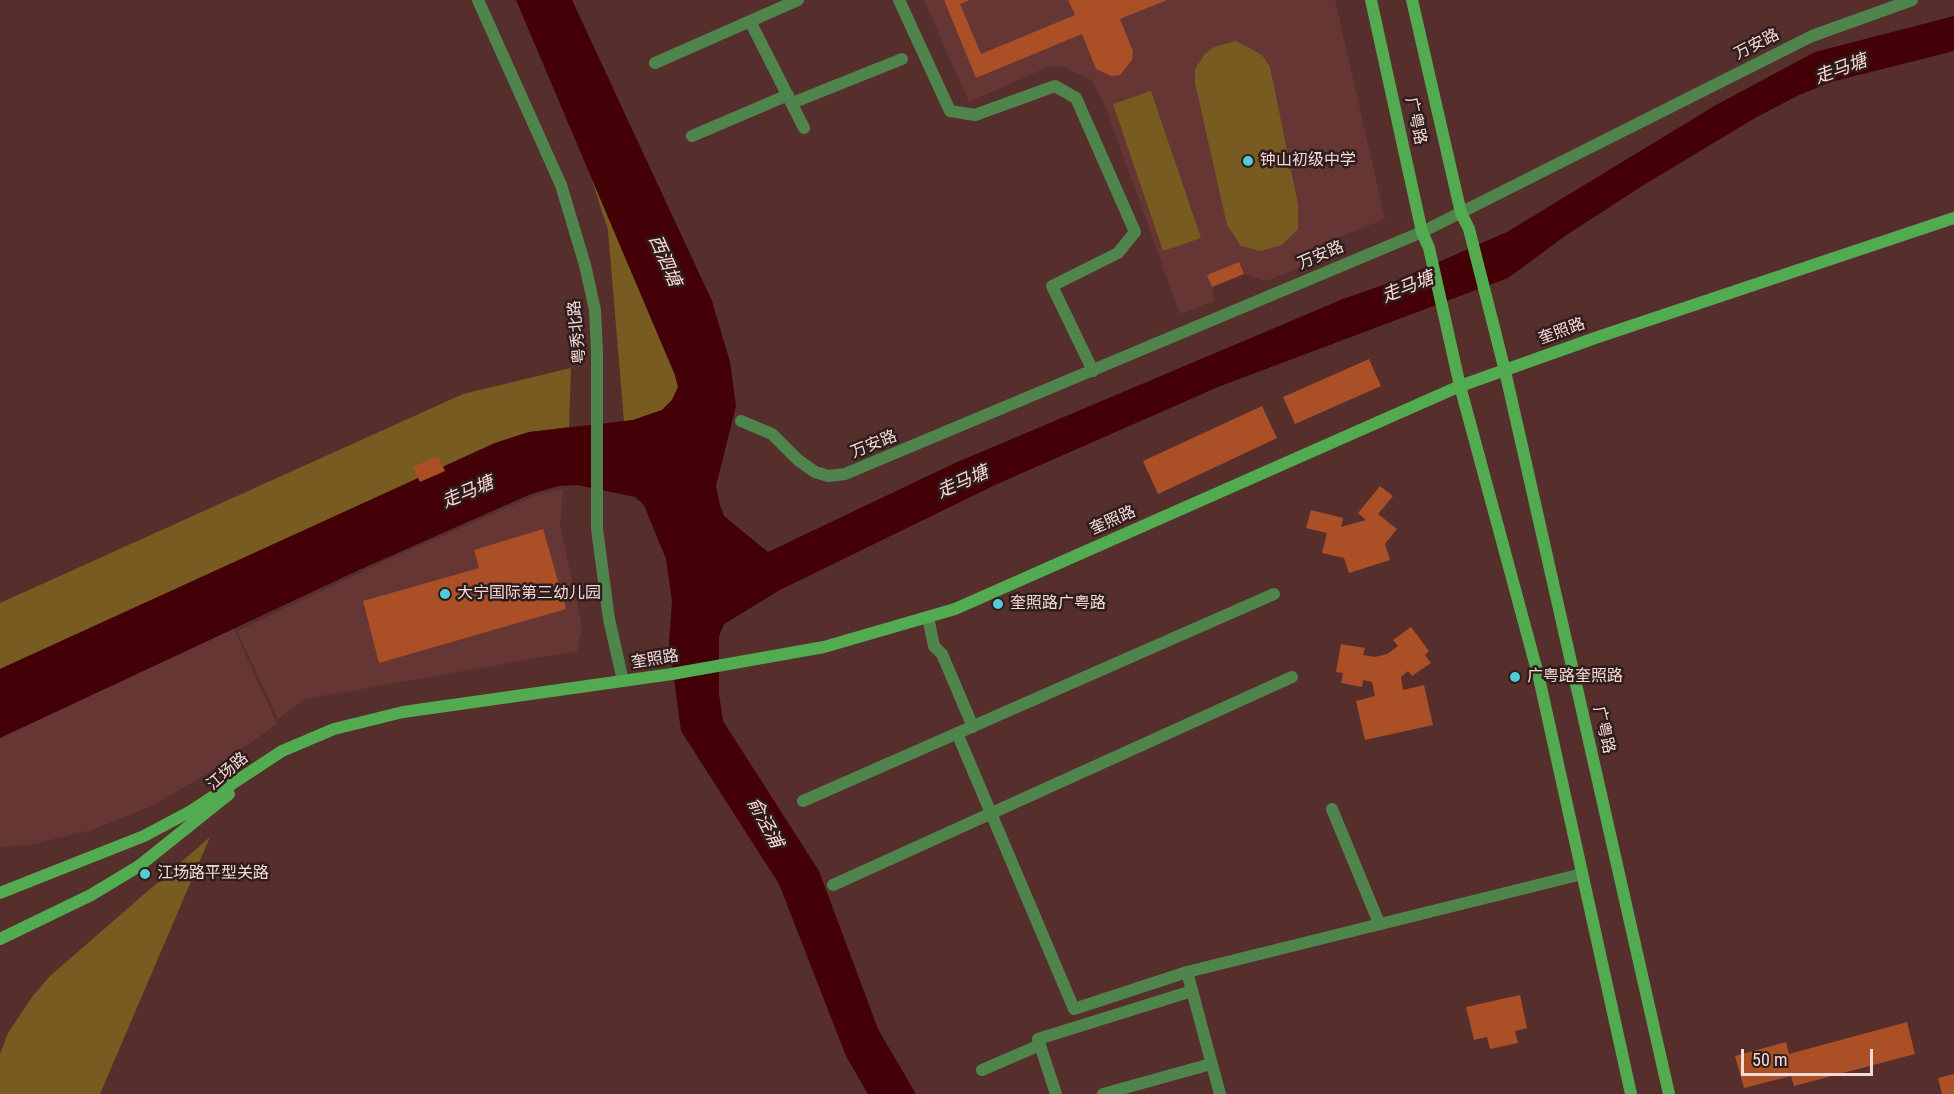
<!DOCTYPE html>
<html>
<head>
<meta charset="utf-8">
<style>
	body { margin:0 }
	#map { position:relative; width:1954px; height:1094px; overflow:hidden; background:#562f2d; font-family:"Roboto Condensed",sans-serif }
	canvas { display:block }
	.scale { position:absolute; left:1741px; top:1049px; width:132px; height:27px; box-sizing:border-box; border:3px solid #f3d9d7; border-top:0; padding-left:8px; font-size:18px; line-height:21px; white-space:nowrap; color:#f3d9d7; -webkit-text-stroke:4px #2f1d1c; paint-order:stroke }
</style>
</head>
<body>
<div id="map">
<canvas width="1954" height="1094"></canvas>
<div class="scale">50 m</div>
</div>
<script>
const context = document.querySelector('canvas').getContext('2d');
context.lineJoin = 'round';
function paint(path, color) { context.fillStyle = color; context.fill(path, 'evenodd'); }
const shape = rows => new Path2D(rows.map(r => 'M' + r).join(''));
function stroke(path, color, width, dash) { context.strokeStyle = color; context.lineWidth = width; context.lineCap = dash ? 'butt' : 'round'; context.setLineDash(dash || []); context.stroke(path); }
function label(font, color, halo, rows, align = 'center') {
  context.font = font + ' "Roboto Condensed","Noto Sans SC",sans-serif'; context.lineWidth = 5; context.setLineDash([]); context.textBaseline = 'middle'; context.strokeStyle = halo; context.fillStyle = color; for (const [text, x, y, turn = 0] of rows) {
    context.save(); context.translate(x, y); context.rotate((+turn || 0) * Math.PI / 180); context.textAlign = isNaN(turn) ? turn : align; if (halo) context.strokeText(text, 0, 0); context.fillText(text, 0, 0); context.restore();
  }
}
paint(shape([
	[924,0,1335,0,1385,219,1332,240,1335,254,1266,281,1244,274,1212,287,1214,301,1180,314,1104,103,1091,80,1059,65,1043,69,969,102],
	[563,489,560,525,582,627,577,651,305,699,278,719,237,631,385,561,532,497],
	[234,629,277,724,205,775,152,806,92,830,29,845,0,847,0,738]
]), '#653634');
paint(shape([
	[1236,41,1262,55,1270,67,1298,204,1298,229,1282,245,1261,251,1241,246,1227,225,1195,83,1195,69,1205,54,1214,47],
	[1151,91,1201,238,1163,251,1113,104],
	[591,177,675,375,678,387,672,400,662,410,633,420,624,421,608,230],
	[571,368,569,427,529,432,495,443,0,669,0,603,463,394],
	[210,837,100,1094,0,1094,0,1054,8,1033,32,997,50,976]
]), '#775b20');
paint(shape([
	[516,0,572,0,712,301,730,362,736,406,716,486,720,505,724,516,768,552,955,463,1343,299,1395,281,1507,232,1716,105,1815,52,1954,16,1954,51,1831,82,1799,95,1755,118,1642,186,1565,236,1508,278,1218,387,995,485,780,590,724,624,719,636,719,694,723,721,819,871,878,1029,916,1094,868,1094,846,1056,779,884,681,731,669,642,672,601,666,559,644,505,635,497,577,485,559,486,531,494,359,570,0,738,0,669,495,443,529,432,633,420,662,410,672,400,678,387,675,375]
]), '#440007');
paint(shape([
	[944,0,970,0,960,4,981,54,1075,15,1068,0,1167,0,1120,19,1133,51,1132,60,1120,75,1111,76,1096,69,1082,34,976,78],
	[1239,262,1244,274,1212,287,1207,275],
	[1369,359,1381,386,1295,424,1283,397],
	[1262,406,1277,438,1158,494,1143,461],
	[438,456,445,471,420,482,413,467],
	[1380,486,1393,496,1378,514,1397,529,1385,544,1390,560,1349,573,1344,558,1322,553,1327,533,1306,528,1311,510,1343,518,1341,527,1366,520,1358,513],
	[543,529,566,609,379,663,363,601,479,568,474,550],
	[1411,627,1429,651,1425,655,1431,663,1412,676,1408,671,1401,677,1403,690,1424,685,1433,725,1365,740,1356,701,1375,696,1372,682,1363,680,1362,687,1341,683,1343,673,1336,672,1341,644,1365,648,1363,655,1375,657,1387,654,1398,646,1393,640],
	[1520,995,1527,1028,1515,1031,1518,1043,1490,1049,1487,1037,1474,1040,1466,1007],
	[1907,1022,1915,1054,1794,1086,1791,1076,1744,1088,1735,1056,1786,1042,1789,1054],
	[1954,1074,1954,1094,1942,1094,1938,1078]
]), '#aa4f26');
stroke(shape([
	[478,0,561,185,585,265,595,310,597,353,597,529,609,619,623,681],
	[899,0,950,111,975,115,1055,86,1076,98,1135,232,1118,253,1052,286,1093,371],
	[750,21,804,128],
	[655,63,798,0],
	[792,103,902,59],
	[692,136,788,95],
	[741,421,772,434,798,460,815,472,828,476,845,474,1422,232,1812,36,1912,0],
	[928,617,934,646,942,654,973,727],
	[957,733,1074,1009,1187,972,1582,874],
	[803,801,1274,594],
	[1332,809,1379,923],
	[833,885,1292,677],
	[1187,972,1220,1094],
	[982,1070,1040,1045],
	[1056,1094,1038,1039,1192,991],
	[1103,1094,1211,1064]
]), '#4f844c', 12);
stroke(shape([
	[1371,0,1422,232,1429,248,1460,386,1539,678,1631,1094],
	[1412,0,1461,213,1469,229,1505,371,1669,1094],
	[0,893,144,836,191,811,282,751,334,729,403,712,672,674,824,647,955,609,1460,386,1598,337,1954,218],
	[0,939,91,895,139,866,229,794]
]), '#53ab51', 12);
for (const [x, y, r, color] of [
	[1248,161,6,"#52ccd6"],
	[445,594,6,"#52ccd6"],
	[998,604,6,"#52ccd6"],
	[1515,677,6,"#52ccd6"],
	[145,874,6,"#52ccd6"]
]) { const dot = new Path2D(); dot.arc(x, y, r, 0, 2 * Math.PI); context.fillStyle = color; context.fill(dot); stroke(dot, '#2f1d1c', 2); }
label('16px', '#f3d9d7', '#2f1d1c', [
	["万安路",1757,45,-27],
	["广粤路",1415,121,78],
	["万安路",1321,256,-23],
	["粤秀北路",578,332,-95],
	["奎照路",1562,332,-20],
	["万安路",874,445,-22],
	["奎照路",1113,521,-24],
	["奎照路",655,660,-9],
	["广粤路",1603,730,77],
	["江场路",228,772,-41]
]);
label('16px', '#f3d9d7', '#2f1d1c', [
	["钟山初级中学",1260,161],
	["大宁国际第三幼儿园",457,594],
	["奎照路广粤路",1010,604],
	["广粤路奎照路",1527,677],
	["江场路平型关路",157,874]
], 'left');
label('italic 18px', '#fbd9d6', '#2f1d1c', [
	["走马塘",1841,70,-20],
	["西泗塘",664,261,66],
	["走马塘",1408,288,-22],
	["走马塘",963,483,-24],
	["走马塘",468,493,-23],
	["俞泾浦",764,823,62]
]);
</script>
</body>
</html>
